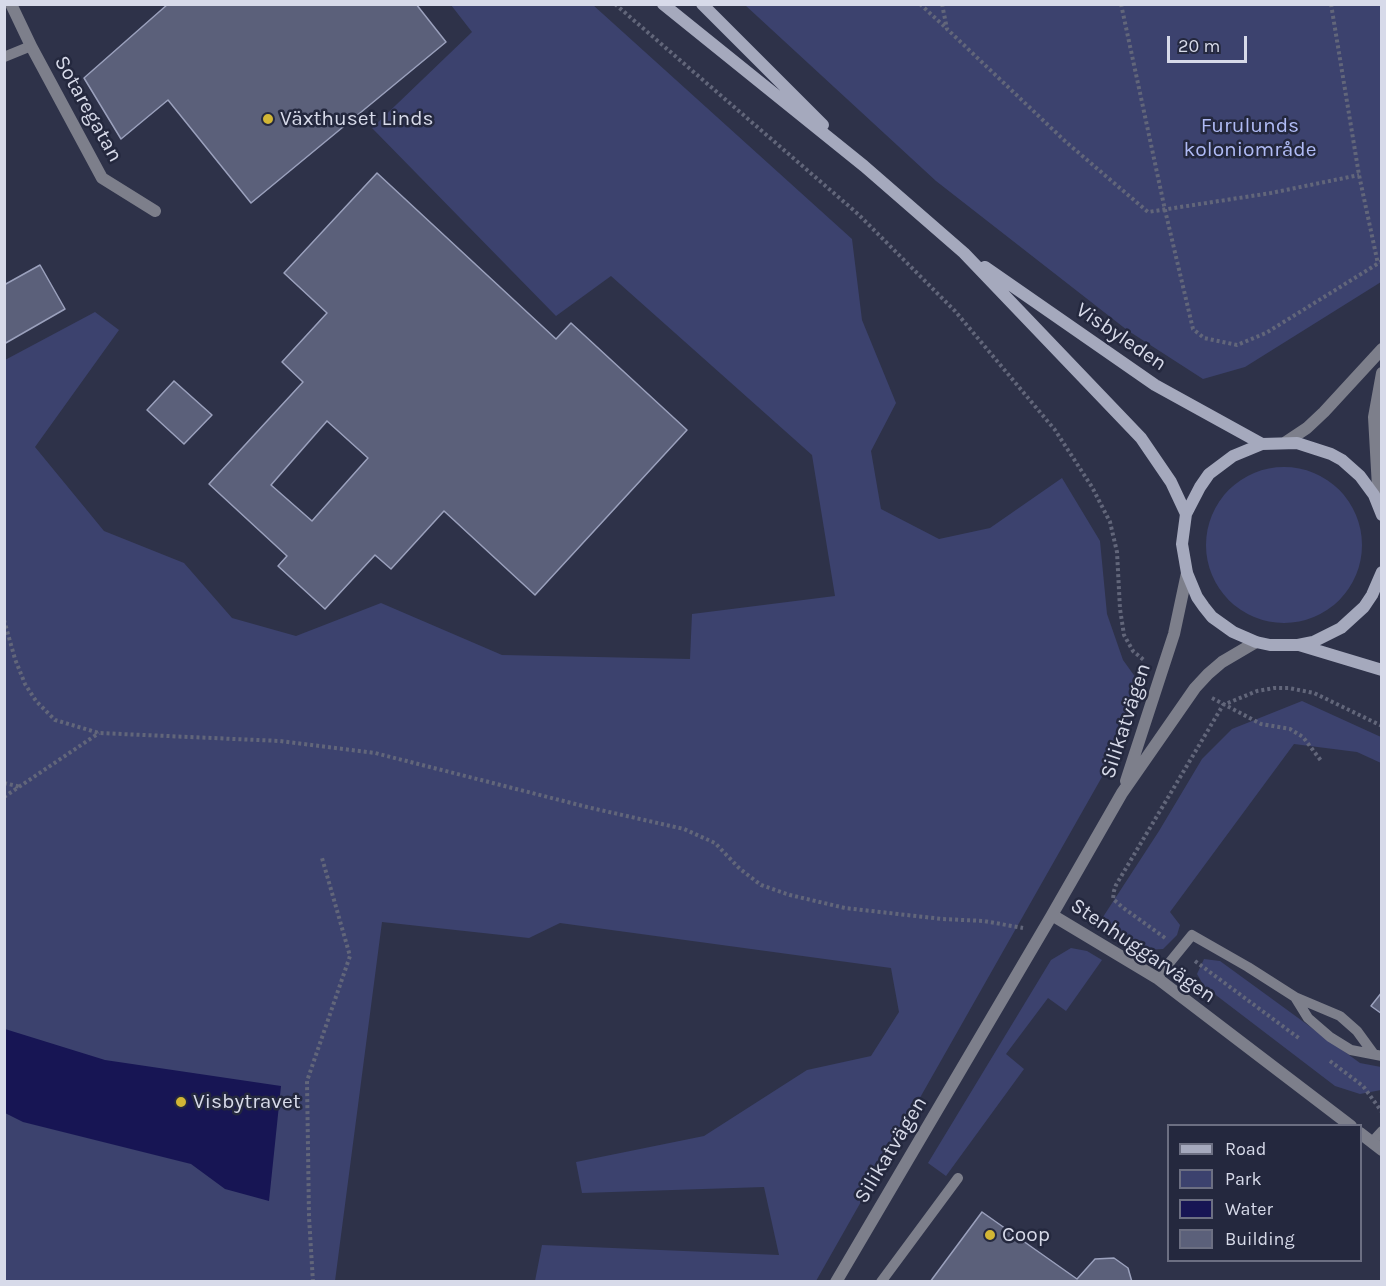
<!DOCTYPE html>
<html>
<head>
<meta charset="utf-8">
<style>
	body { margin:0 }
	#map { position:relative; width:1386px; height:1286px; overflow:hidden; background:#2e3249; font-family:Karla,sans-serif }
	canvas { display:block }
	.frame { position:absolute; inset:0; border:6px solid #d7dae9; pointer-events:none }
	.legend { position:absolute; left:1167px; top:1124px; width:195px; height:138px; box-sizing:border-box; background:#24283e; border:2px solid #6c6f82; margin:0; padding:8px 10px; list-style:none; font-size:18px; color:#d7dae9 }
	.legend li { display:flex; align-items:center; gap:12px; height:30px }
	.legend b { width:30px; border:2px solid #6c6f82 }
	.scale { position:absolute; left:1167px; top:36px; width:80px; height:27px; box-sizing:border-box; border:3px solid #d7dae9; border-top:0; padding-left:8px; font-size:18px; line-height:21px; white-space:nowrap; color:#d7dae9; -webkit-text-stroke:4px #24283e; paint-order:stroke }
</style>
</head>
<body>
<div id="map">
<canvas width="1386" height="1286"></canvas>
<div class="frame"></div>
<ul class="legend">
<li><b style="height:8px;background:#a5a9bd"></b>Road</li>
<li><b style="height:16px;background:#3c426e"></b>Park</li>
<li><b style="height:16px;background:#171554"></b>Water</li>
<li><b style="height:16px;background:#5b607a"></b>Building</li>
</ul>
<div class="scale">20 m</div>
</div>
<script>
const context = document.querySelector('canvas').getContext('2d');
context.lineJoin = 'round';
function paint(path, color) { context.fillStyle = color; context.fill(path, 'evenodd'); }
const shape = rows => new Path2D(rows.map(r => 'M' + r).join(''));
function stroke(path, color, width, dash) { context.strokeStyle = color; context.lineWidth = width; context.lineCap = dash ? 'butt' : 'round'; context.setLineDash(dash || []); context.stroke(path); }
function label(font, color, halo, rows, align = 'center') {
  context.font = font + ' Karla,sans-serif'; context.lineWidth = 5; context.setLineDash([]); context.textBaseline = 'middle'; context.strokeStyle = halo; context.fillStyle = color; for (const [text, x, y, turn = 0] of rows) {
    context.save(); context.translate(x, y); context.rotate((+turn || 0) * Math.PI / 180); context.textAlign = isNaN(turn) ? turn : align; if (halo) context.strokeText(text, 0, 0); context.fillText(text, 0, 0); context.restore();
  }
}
paint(shape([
	[451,5,593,5,852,239,862,320,896,403,871,451,881,509,939,539,990,528,1062,478,1100,541,1107,614,1123,660,1141,685,1111,761,816,1281,535,1281,542,1245,779,1255,764,1187,582,1193,576,1162,704,1136,807,1070,871,1056,899,1012,891,968,560,923,529,938,382,922,335,1281,5,1282,5,360,95,312,119,330,35,447,104,531,184,563,232,618,296,636,381,603,502,655,690,659,692,614,835,596,812,455,611,276,556,316,372,128,472,32],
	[745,5,1381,5,1381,282,1245,367,1203,379,1127,330,936,181],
	'1206 545a78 78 0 1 1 156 0a78 78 0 1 1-156 0Z',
	[1302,701,1381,737,1381,763,1357,752,1294,744,1170,912,1180,925,1177,935,1163,949,1147,950,1101,920,1159,831,1202,759,1232,729],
	[1071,948,1087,951,1102,960,1066,1011,1048,998,1006,1054,1024,1069,946,1176,928,1163,1051,960],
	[1204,959,1220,961,1360,1063,1381,1067,1381,1090,1360,1094,1335,1086,1204,986,1197,974]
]), '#3c426e');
paint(shape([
	[5,1029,105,1060,281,1086,269,1201,225,1189,191,1164,23,1122,5,1113]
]), '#171554');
const building = shape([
	[168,4,416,4,446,42,251,203,168,100,121,139,84,78,168,4],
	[377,173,556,339,571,323,687,430,535,595,444,511,391,569,375,555,325,609,278,566,287,556,209,484,303,382,282,362,327,313,284,273,377,173],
	[327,421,368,458,312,521,271,485,327,421],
	[40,265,65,309,4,344,4,285,40,265],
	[174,381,212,415,184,444,147,410,174,381],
	[1382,992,1382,1014,1371,1006,1382,992],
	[982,1212,1077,1279,1095,1259,1114,1258,1128,1268,1132,1282,930,1282,982,1212]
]);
paint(building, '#5b607a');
stroke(building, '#9ba1bd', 1.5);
stroke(shape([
	[615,4,858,214,955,311,1055,430,1092,487,1110,522,1117,552,1120,609,1124,635,1133,651,1145,661],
	[920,4,946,28],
	[942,4,947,29,1066,142,1148,212,1271,193,1359,175],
	[1121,4,1165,210,1193,329,1204,338,1237,345,1266,333,1382,261],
	[1331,4,1359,175,1378,264],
	[4,620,15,659,25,684,36,701,55,720,99,733,280,741,375,753,587,807,684,829,715,843,740,869,761,885,790,895,845,908,942,919,984,921,1023,928],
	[1212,698,1261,724,1290,729,1303,737,1322,762],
	[4,783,21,787],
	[4,797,99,733],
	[1165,938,1122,907,1113,899,1114,891,1116,885,1223,705,1257,691,1274,688,1289,688,1314,693,1382,726],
	[1195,961,1300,1039],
	[1330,1061,1363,1086,1382,1112],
	[313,1282,309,1217,307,1081,350,956,322,858]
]), '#62667a', 4, [3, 3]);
stroke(shape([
	[4,57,31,46],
	[1157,978,1192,935,1248,967,1295,997,1308,1018,1330,1037,1351,1050,1382,1056],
	[1295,997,1340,1016,1357,1031,1373,1053],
	[1372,1142,1382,1131],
	[881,1282,958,1178]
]), '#7d7f8b', 10);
stroke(shape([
	[11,4,31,46,102,178,155,211],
	[1286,442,1307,428,1324,412,1382,349],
	[1379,505,1374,417,1382,373],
	[1256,642,1222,662,1208,674,1195,688,1122,793,1052,915,1157,978,1351,1126],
	[1126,781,1174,634,1187,573],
	[1360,1133,1382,1150],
	[836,1282,1052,915]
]), '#7d7f8b', 12);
stroke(shape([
	[663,4,864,166,964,253,1141,438,1171,482,1186,514],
	[702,4,823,125],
	[985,267,1155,385,1262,444],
	[1382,515,1374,495,1360,476,1342,460,1331,454,1297,443,1262,444,1233,456,1209,474,1200,487,1186,514,1182,544,1187,573,1197,597,1204,607,1212,617,1233,632,1256,642,1270,645,1298,645,1313,642,1341,628,1364,607,1372,595,1382,572],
	[1299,645,1382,670]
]), '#a5a9bd', 12);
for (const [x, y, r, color] of [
	[268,119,6,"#d2b635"],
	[181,1102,6,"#d2b635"],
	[990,1235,6,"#d2b635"]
]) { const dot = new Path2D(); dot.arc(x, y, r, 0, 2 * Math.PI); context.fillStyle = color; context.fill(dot); stroke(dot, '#24283e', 2); }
label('21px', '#d7dae9', '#24283e', [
	["Sotaregatan",88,109,61],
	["Visbyleden",1121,337,34],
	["Silikatvägen",1126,721,-72],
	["Stenhuggarvägen",1143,951,34],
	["Silikatvägen",891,1150,-59]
]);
label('21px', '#d7dae9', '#24283e', [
	["Växthuset Linds",280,119],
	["Visbytravet",193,1102],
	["Coop",1002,1235]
], 'left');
label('21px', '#b0bbf5', '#24283e', [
	["Furulunds",1250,126],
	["koloniområde",1250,150]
]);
</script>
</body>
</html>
